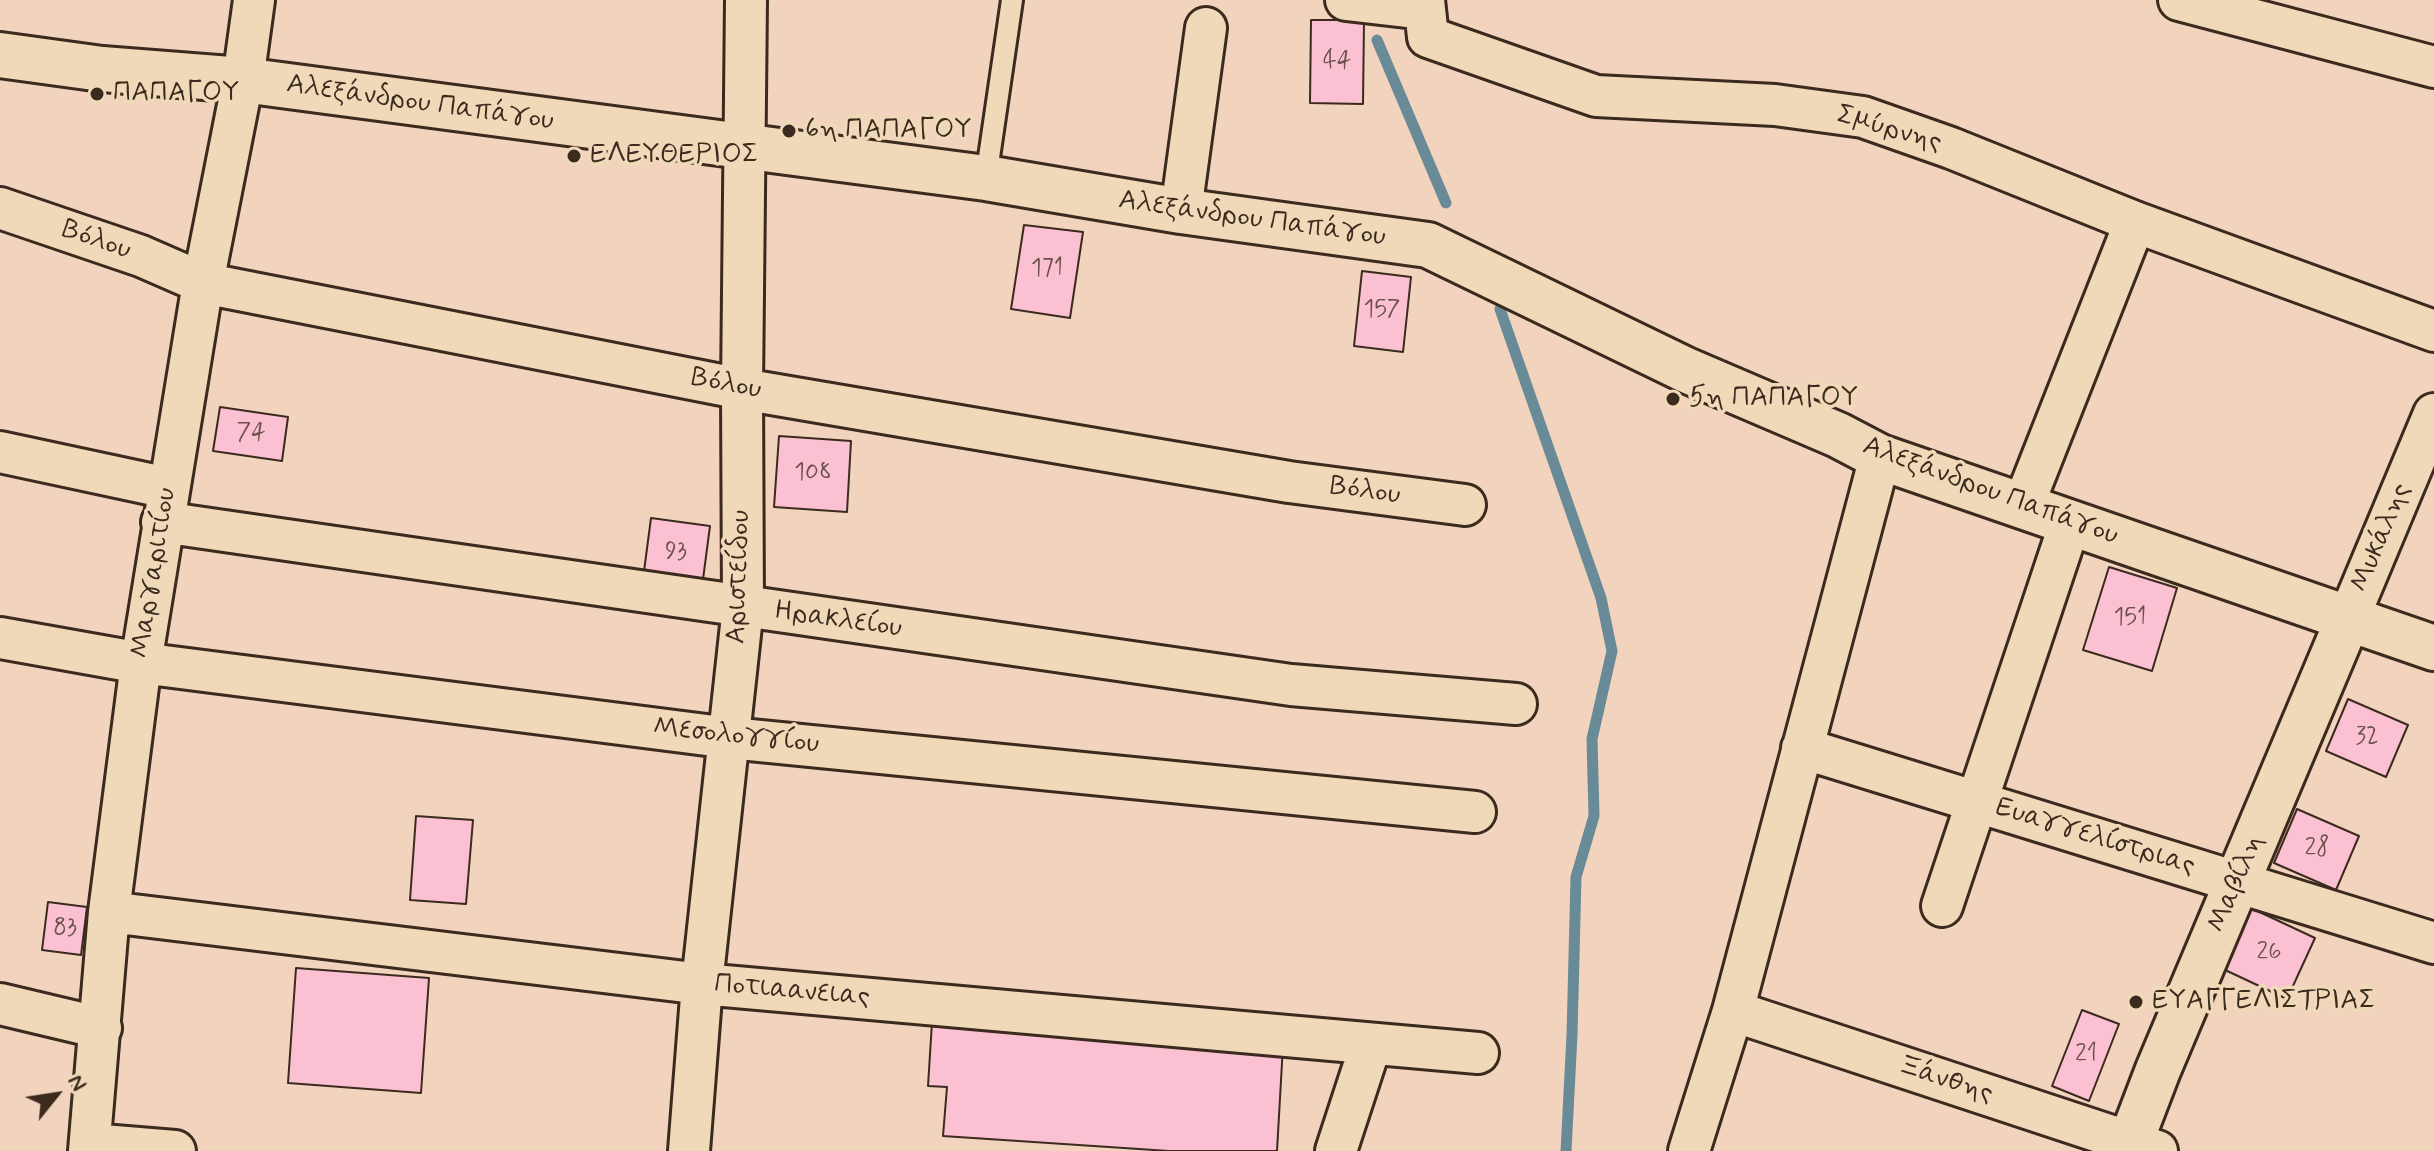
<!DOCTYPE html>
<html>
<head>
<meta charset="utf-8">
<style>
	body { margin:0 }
	#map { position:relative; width:2434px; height:1151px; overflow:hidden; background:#f2d4be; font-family:Mynerve,sans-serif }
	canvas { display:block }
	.north { position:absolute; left:16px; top:1055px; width:80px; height:80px; -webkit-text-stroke:6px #f0d9b9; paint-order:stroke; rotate:60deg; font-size:22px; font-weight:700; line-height:32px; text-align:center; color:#3b2a1e }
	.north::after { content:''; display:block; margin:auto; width:28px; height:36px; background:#3b2a1e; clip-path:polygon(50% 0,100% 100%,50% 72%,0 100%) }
</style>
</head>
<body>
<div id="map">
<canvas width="2434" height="1151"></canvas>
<div class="north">N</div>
</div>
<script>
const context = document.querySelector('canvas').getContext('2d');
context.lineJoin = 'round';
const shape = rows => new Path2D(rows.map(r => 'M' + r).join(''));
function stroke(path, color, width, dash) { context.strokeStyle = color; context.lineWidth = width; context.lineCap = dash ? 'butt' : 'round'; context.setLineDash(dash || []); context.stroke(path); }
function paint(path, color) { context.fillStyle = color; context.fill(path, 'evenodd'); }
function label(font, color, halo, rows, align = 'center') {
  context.font = font + ' Mynerve,sans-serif'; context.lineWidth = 7; context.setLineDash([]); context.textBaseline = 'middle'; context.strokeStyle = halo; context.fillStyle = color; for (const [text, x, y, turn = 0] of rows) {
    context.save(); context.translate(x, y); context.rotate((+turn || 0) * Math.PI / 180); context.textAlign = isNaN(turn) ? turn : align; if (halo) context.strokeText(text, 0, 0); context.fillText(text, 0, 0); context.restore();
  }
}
stroke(shape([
	[1377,40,1446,203],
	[1500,309,1601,598,1612,651,1592,739,1594,816,1576,877,1572,1035,1566,1151]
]), '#688b97', 11);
const building = shape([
	[1311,20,1364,20,1363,104,1310,103,1311,20],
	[1024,225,1083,232,1070,318,1011,309,1024,225],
	[1362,271,1411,277,1403,352,1354,346,1362,271],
	[220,407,288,417,282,461,213,451,220,407],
	[779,436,851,441,847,512,774,507,779,436],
	[651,518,710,526,702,587,643,579,651,518],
	[2109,567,2177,588,2152,671,2083,650,2109,567],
	[2348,699,2408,725,2386,777,2326,751,2348,699],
	[2297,809,2359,836,2336,890,2274,863,2297,809],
	[416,816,473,820,466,904,410,900,416,816],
	[48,902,87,907,81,955,42,950,48,902],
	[2251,908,2315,938,2287,999,2223,969,2251,908],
	[296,968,429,978,421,1093,288,1083,296,968],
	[2082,1010,2119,1024,2089,1101,2052,1086,2082,1010],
	[932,1022,1283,1045,1277,1151,1169,1151,943,1136,947,1087,928,1086,932,1022]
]);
paint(building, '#fbc0d1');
stroke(building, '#3b2a1e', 2);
const lane = shape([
	[986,178,1012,0]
]);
const street = shape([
	[1346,0,1424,9],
	[1424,0,1428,37,1596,96,1775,105,1863,117,1951,148,2135,222,2434,331],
	[2179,0,2434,67],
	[0,208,141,256,203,283,742,389,1289,482,1465,505],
	[1181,211,1206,28],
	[0,452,168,488],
	[2023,506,2135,222],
	[162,522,1291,685,1516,704],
	[2349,617,2434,414],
	[0,638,141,663,730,738,1475,812],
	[1802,748,2434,943],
	[1942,906,2070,523],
	[109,912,702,984,1478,1053],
	[0,1004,101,1028],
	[1733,1011,2157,1151],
	[90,1144,175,1151],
	[89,1151,109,912,141,663,203,283,243,80,254,0],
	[689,1151,702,984,743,607,742,389,746,0],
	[1336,1151,1371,1044],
	[1689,1151,1733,1011,1880,457]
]);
const secondary = shape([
	[0,55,102,69,243,80,787,152,986,178,1181,211,1428,245,1686,370,1838,435,1880,457,2434,648],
	[2127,1151,2158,1070,2349,617]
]);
stroke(lane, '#3b2a1e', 26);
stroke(street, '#3b2a1e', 46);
stroke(secondary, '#3b2a1e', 50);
stroke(lane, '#f0d9b9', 20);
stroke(street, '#f0d9b9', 40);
stroke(secondary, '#f0d9b9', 44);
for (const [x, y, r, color] of [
	[97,94,8,"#3b2a1e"],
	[789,131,8,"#3b2a1e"],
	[574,156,8,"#3b2a1e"],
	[1673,399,8,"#3b2a1e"],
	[2136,1002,8,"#3b2a1e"]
]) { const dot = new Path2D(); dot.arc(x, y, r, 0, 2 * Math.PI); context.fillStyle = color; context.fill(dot); stroke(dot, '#f0d9b9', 3); }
label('24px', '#6b504b', null, [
	["44",1337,62],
	["171",1047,270],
	["157",1382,311],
	["74",251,434],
	["108",813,474],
	["93",676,553],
	["151",2130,619],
	["32",2367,738],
	["28",2317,849],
	["83",65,929],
	["26",2269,953],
	["21",2086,1055]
]);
label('28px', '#3b2a1e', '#f0d9b9', [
	["ΠΑΠΑΓΟΥ",113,94],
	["6η ΠΑΠΑΓΟΥ",805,131],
	["ΕΛΕΥΘΕΡΙΟΣ",590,156],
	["5η ΠΑΠΑΓΟΥ",1689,399],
	["ΕΥΑΓΓΕΛΙΣΤΡΙΑΣ",2152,1002]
], 'left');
label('28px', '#3b2a1e', '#f0d9b9', [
	["Αλεξάνδρου Παπάγου",420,104,8],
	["Σμύρνης",1889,130,16],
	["Αλεξάνδρου Παπάγου",1252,220,8],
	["Βόλου",96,241,19],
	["Βόλου",726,385,11],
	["Βόλου",1365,492,8],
	["Αλεξάνδρου Παπάγου",1990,492,20],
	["Μυκάλης",2382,538,-67],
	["Μαργαριτίου",155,573,-81],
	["Αριστείδου",740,577,-88],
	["Ηρακλείου",838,621,8],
	["Μεσολογγίου",736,737,6],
	["Ευαγγελίστριας",2095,838,17],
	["Μαβίλη",2237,884,-67],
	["Ποτιαανειας",792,992,5],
	["Ξάνθης",1945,1081,18]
]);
</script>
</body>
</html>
